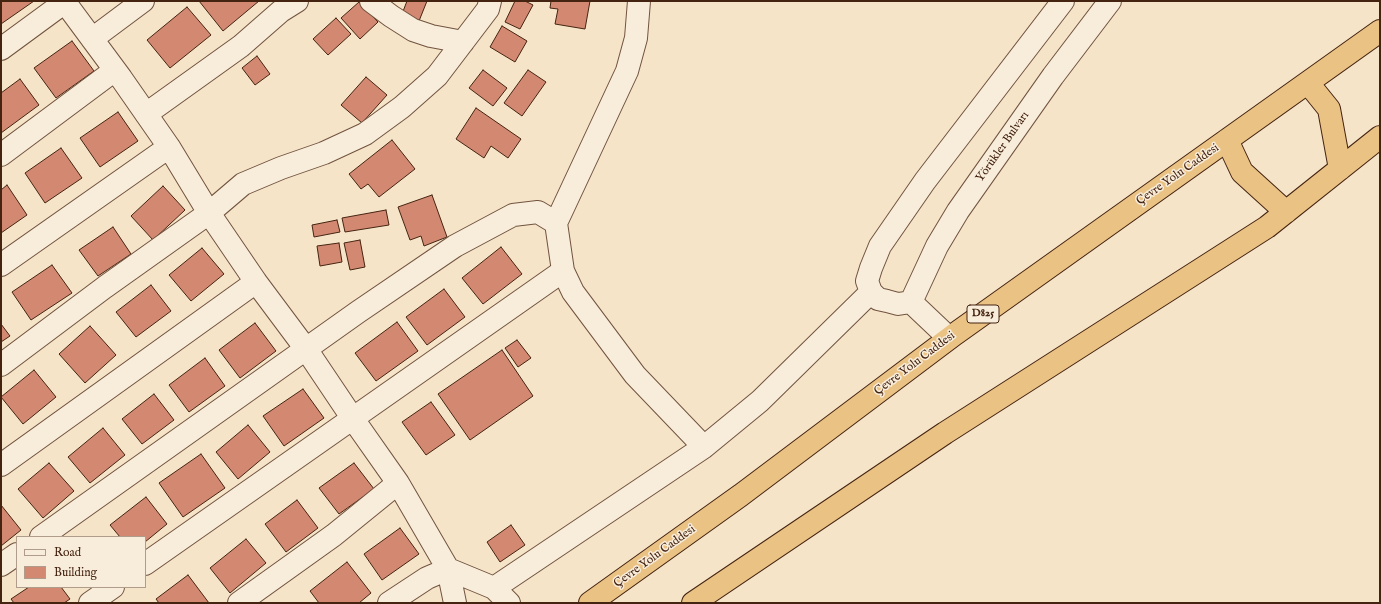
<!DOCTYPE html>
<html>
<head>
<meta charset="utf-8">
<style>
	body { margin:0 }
	#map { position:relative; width:1381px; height:604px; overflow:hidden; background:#f5e4c8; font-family:"IM FELL English",serif }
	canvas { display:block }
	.frame { position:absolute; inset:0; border:2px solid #452311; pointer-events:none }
	.legend { position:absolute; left:16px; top:536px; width:130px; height:52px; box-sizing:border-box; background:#f8eddb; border:1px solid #b09c8a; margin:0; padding:5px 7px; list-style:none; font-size:12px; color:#452311 }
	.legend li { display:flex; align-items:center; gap:8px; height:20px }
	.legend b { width:20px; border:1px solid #b09c8a }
</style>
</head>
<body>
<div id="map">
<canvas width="1381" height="604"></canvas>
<div class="frame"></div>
<ul class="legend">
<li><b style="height:5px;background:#f8eddb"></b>Road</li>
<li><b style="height:11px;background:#d38971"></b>Building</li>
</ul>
</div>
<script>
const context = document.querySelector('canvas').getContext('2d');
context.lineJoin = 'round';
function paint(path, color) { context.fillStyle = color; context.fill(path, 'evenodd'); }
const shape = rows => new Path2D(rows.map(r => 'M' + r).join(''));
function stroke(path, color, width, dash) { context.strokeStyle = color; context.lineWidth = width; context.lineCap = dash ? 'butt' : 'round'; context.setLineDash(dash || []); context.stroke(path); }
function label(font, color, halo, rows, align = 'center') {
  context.font = font + ' "IM FELL English",serif'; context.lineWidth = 3; context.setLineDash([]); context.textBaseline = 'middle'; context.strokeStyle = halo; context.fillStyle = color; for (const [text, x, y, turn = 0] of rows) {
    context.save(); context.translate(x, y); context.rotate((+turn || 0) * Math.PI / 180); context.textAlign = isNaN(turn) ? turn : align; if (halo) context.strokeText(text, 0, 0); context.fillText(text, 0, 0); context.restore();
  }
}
const building = shape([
	[1,1,34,1,1,24,1,1],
	[199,1,259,1,223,31,199,1],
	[407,1,427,1,419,21,402,14,407,1],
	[515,1,525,1,533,5,520,29,505,22,515,1],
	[551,1,590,1,585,29,555,24,558,9,550,8,551,1],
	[359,2,378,22,360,39,341,18,359,2],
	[187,7,211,35,170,68,147,40,187,7],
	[336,18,351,34,328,55,313,39,336,18],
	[502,26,527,41,515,62,490,47,502,26],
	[72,41,94,71,56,98,34,68,72,41],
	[257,56,270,74,255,85,242,68,257,56],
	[483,70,507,88,493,106,469,88,483,70],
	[528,70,546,82,522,116,504,103,528,70],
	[366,77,387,95,362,123,341,105,366,77],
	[20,79,39,105,1,133,1,93,20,79],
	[476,108,521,139,508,158,491,146,484,158,456,139,476,108],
	[118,112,138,141,100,167,80,138,118,112],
	[392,140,415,169,379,197,368,184,361,189,349,174,392,140],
	[61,148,82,178,45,203,25,173,61,148],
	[7,185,27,215,1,233,1,190,7,185],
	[163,186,185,210,153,240,131,216,163,186],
	[432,195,447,237,424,246,421,236,410,240,398,207,432,195],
	[386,210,389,225,345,232,342,218,386,210],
	[337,220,340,232,314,237,312,225,337,220],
	[113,227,131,254,98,276,79,250,113,227],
	[360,240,365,267,350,270,344,243,360,240],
	[339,243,342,262,320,266,317,246,339,243],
	[501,247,522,274,483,304,462,278,501,247],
	[202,248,224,274,191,301,169,275,202,248],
	[52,265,72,293,31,320,12,292,52,265],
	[151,285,171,311,136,337,116,312,151,285],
	[444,289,465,317,427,345,406,317,444,289],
	[397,322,418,351,376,381,355,353,397,322],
	[255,323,276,351,240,378,219,350,255,323],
	[1,324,10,336,1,342,1,324],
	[90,326,116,355,85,383,59,354,90,326],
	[517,340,531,358,518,367,505,348,517,340],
	[502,350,533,396,470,440,438,394,502,350],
	[205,358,225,386,189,412,169,385,205,358],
	[34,370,56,397,23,424,1,397,34,370],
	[303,389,324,418,284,446,263,416,303,389],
	[154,394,174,420,142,444,122,419,154,394],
	[431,402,455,435,426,455,402,422,431,402],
	[248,425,270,452,238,479,216,452,248,425],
	[103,428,125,455,90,483,68,457,103,428],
	[201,454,225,488,183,517,159,483,201,454],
	[49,463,74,491,43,518,18,489,49,463],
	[354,463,374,489,339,514,319,488,354,463],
	[146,497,167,524,145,542,145,537,120,537,110,525,146,497],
	[297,500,318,528,286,552,265,524,297,500],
	[1,505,21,530,1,546,1,505],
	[511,525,525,545,500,562,487,542,511,525],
	[400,528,419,554,382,580,364,554,400,528],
	[246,539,266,563,230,593,210,568,246,539],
	[347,562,371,593,359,603,319,603,310,591,347,562],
	[188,575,209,603,159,603,156,599,188,575],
	[29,587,61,587,70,599,64,603,14,603,11,599,29,587]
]);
paint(building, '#d38971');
stroke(building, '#452311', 1);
const minor = shape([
	[64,1,121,78,169,147,209,213,256,282,306,349,353,419,398,483,448,569,455,603],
	[371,1,391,16,413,30,431,36,463,42],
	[639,1,636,38,627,71,556,223,563,271,573,292,635,375,704,447],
	[92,39,143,1],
	[1,49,65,2],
	[146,114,241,46,281,11,297,1],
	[1,155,115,70],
	[1,265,169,147],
	[911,302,898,304,887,301,878,299,871,292,867,281,871,268,880,246,925,181,1063,1],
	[911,302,937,246,958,211,1053,76,1110,1],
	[911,302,949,338],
	[1,365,105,287,209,213,243,184,281,168,324,153,365,134,402,107,437,76,488,9,490,1],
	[1,465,256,282],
	[41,537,358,312,455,246,513,215,538,212,556,223],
	[145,564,563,271],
	[1,565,17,554],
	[494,588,704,447,760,401,871,292],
	[90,603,113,587],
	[239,603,334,535,398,483],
	[389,603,427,578,448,569,494,588,509,603]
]);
const highway = shape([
	[1308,83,1329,109,1340,169],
	[1227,140,1242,172,1286,212],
	[590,603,741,495,955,334,1380,31],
	[693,603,945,433,1267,227,1380,137]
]);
stroke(minor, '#71533f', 24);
stroke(highway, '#452311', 24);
stroke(minor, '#f8eddb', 22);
stroke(highway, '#eac284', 22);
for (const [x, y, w] of [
	[983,314,32]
]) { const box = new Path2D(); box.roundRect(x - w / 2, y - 9, w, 18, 3); context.fillStyle = '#f8eddb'; context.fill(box); stroke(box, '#452311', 1); }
label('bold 11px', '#452311', null, [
	["D825",983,314]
]);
label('12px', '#452311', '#f8eddb', [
	["Yörükler Bulvarı",1003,147,-55],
	["Çevre Yolu Caddesi",1178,175,-35],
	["Çevre Yolu Caddesi",915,364,-37],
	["Çevre Yolu Caddesi",655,557,-36]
]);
</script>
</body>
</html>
